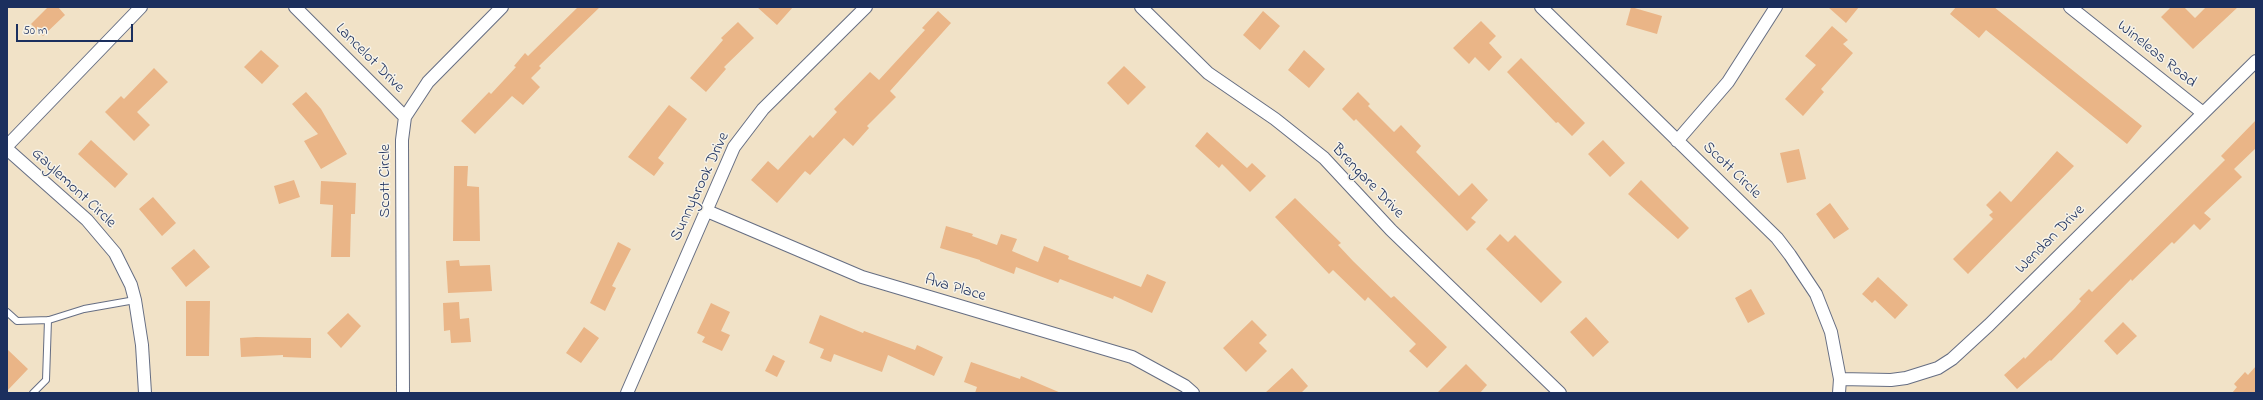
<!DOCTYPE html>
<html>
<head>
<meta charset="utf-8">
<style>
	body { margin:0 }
	#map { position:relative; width:2263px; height:400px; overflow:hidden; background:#f1e2c7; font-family:"Indie Flower",sans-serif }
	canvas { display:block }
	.frame { position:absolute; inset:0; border:8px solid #1b2f5e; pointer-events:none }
	.scale { position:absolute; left:16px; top:24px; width:117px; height:18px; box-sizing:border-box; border:2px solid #1b2f5e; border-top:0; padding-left:5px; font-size:12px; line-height:14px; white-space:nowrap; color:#1b2f5e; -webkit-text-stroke:3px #f7f3e8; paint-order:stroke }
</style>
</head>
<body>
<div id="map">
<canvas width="2263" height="400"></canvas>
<div class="frame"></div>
<div class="scale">50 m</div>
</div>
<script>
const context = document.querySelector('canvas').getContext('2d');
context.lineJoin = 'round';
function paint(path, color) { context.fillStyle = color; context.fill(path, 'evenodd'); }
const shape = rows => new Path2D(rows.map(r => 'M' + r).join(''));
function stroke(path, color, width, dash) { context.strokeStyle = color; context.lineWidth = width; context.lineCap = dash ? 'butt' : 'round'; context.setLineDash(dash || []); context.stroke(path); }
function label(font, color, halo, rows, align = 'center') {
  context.font = font + ' "Indie Flower",sans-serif'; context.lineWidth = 3; context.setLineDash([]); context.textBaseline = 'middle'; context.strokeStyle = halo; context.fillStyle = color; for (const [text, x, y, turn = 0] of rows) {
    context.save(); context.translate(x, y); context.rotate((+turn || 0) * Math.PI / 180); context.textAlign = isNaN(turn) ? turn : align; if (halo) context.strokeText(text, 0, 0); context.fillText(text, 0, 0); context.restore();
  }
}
paint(shape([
	[48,7,58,7,65,15,43,36,31,24],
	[578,7,600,7,539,66,541,68,531,78,540,87,523,105,512,96,475,134,461,121,489,92,491,94,516,67,514,66,525,53,528,56],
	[757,7,793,7,777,25],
	[1631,7,1662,16,1657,34,1626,25],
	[1828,7,1859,7,1846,23],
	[1956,7,1994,7,2142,126,2127,144,1986,30,1979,38,1950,14],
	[2171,7,2184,7,2195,18,2206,7,2238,7,2193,49,2161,17],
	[938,11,951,23,890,91,896,97,867,126,869,128,853,146,844,138,810,175,805,171,777,203,751,180,768,161,778,170,810,135,813,138,837,112,834,109,870,72,879,80,925,30,922,28],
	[1263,11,1280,26,1260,50,1243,35],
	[1481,21,1496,36,1489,43,1502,57,1489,71,1475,57,1469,64,1453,48],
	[738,22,754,38,724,67,726,69,706,92,690,78,723,40,721,38],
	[1832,26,1848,40,1843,44,1853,53,1821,89,1824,92,1803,116,1785,99,1816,65,1805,56],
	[261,50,279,66,262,84,244,67],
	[1304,50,1325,69,1309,88,1288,70],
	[1521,58,1585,123,1572,136,1558,122,1556,123,1507,72],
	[1124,66,1146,87,1128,105,1107,83],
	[154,68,168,82,137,112,150,125,134,141,105,112,121,96,124,99],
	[306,92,321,109,347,154,321,169,304,141,318,134,292,104],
	[1358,92,1370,104,1368,106,1394,132,1401,125,1421,146,1416,152,1459,196,1472,183,1488,200,1471,218,1476,222,1467,231,1356,119,1354,121,1342,109],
	[669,105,687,119,658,158,664,163,654,176,628,157],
	[2256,120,2256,148,2234,169,2242,177,2204,213,2211,219,2200,230,2194,224,2174,244,2172,242,2132,281,2131,279,2051,361,2050,360,2017,389,2004,375,2024,357,2025,359,2075,308,2081,301,2079,299,2089,289,2092,292,2225,160,2221,156],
	[1207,132,1247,168,1252,163,1266,176,1250,192,1222,164,1219,168,1195,146],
	[91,140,128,174,115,188,78,154],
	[1603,140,1625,163,1610,177,1588,154],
	[1799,149,1806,179,1787,183,1780,153],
	[2057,151,2074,166,1968,274,1953,259,1993,219,1989,215,1993,212,1986,205,2000,191,2011,202],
	[454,166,468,166,467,186,479,187,480,241,453,241],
	[294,180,300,197,279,204,274,186],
	[1641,180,1689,228,1678,239,1628,194],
	[321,181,356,183,355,214,351,214,350,257,331,257,333,205,320,204],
	[153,197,176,223,162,236,139,209],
	[1295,198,1341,243,1338,245,1353,261,1391,298,1394,296,1447,347,1427,368,1409,351,1416,344,1368,297,1365,301,1333,270,1329,274,1275,217],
	[1830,203,1849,229,1834,239,1816,214],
	[946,226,973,234,972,236,997,245,1001,234,1017,239,1012,251,1038,262,1044,246,1069,256,1068,259,1141,287,1147,274,1166,282,1152,313,1114,296,1113,299,1060,279,1058,283,1016,267,1014,274,980,261,980,260,940,248],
	[1500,234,1508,242,1515,235,1562,282,1541,303,1486,249],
	[618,242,631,249,612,286,616,288,605,311,590,303],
	[194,249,210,267,186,287,171,268],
	[459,260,460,266,490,265,492,291,448,293,446,261],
	[1878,277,1908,305,1895,319,1875,300,1872,303,1862,294],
	[1751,289,1765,314,1748,323,1735,298],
	[186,301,210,301,209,356,186,356],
	[459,302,460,319,469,318,471,342,451,343,450,330,444,331,443,303],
	[711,303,730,312,721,331,730,335,722,351,702,342,705,337,697,333],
	[348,313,361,326,341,348,327,333],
	[820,315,863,333,864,331,915,350,917,345,943,357,934,376,888,355,882,372,834,354,831,362,820,358,824,349,809,343],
	[1586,317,1609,342,1593,357,1570,332],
	[1252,320,1267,335,1259,343,1267,351,1246,372,1223,348],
	[2123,322,2137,336,2117,355,2104,341],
	[584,327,599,338,581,363,566,353],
	[256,337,311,338,311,358,283,357,283,355,241,357,240,338],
	[7,349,28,369,7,391],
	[773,355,785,361,777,377,765,371],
	[971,362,1020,379,1021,376,1061,393,975,393,977,387,964,382],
	[1466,364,1487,385,1480,393,1437,393],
	[2256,366,2256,393,2232,393,2237,387,2234,384,2245,372,2248,375],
	[1292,368,1308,386,1301,393,1265,393]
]), '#eab587');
const lane = shape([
	[7,312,17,321,49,320,84,309,135,300],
	[33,393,46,380,48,320]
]);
const street = shape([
	[295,7,405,117],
	[1141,7,1208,73,1275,119,1324,158,1391,230,1560,393],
	[1541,7,1777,238,1790,255,1816,294,1831,332,1840,379,1839,393],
	[2070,7,2203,113],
	[1677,141,1728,82,1776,7],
	[7,146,141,7],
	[7,149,87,220,115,253,131,285,135,300,142,345,145,393],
	[707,211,862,277,1132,357,1185,386,1193,393],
	[1840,379,1891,380,1906,378,1938,368,1952,359,1989,325,2256,61],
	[403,393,402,140,405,117,428,82,502,7],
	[627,393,734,147,763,109,866,7]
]);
stroke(lane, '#666e83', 8);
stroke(street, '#666e83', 14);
stroke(lane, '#fff', 6);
stroke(street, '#fff', 12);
label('16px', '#1b2f5e', '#f7f3e8', [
	["Wineleas Road",2156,55,39],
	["Lancelot Drive",369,59,45],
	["Scott Circle",1731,171,44],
	["Scott Circle",386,181,-90],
	["Brengare Drive",1367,182,46],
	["Sunnybrook Drive",701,187,-65],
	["Gaylemont Circle",73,189,43],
	["Wendan Drive",2051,240,-45],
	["Ava Place",955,289,16]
]);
</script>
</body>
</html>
